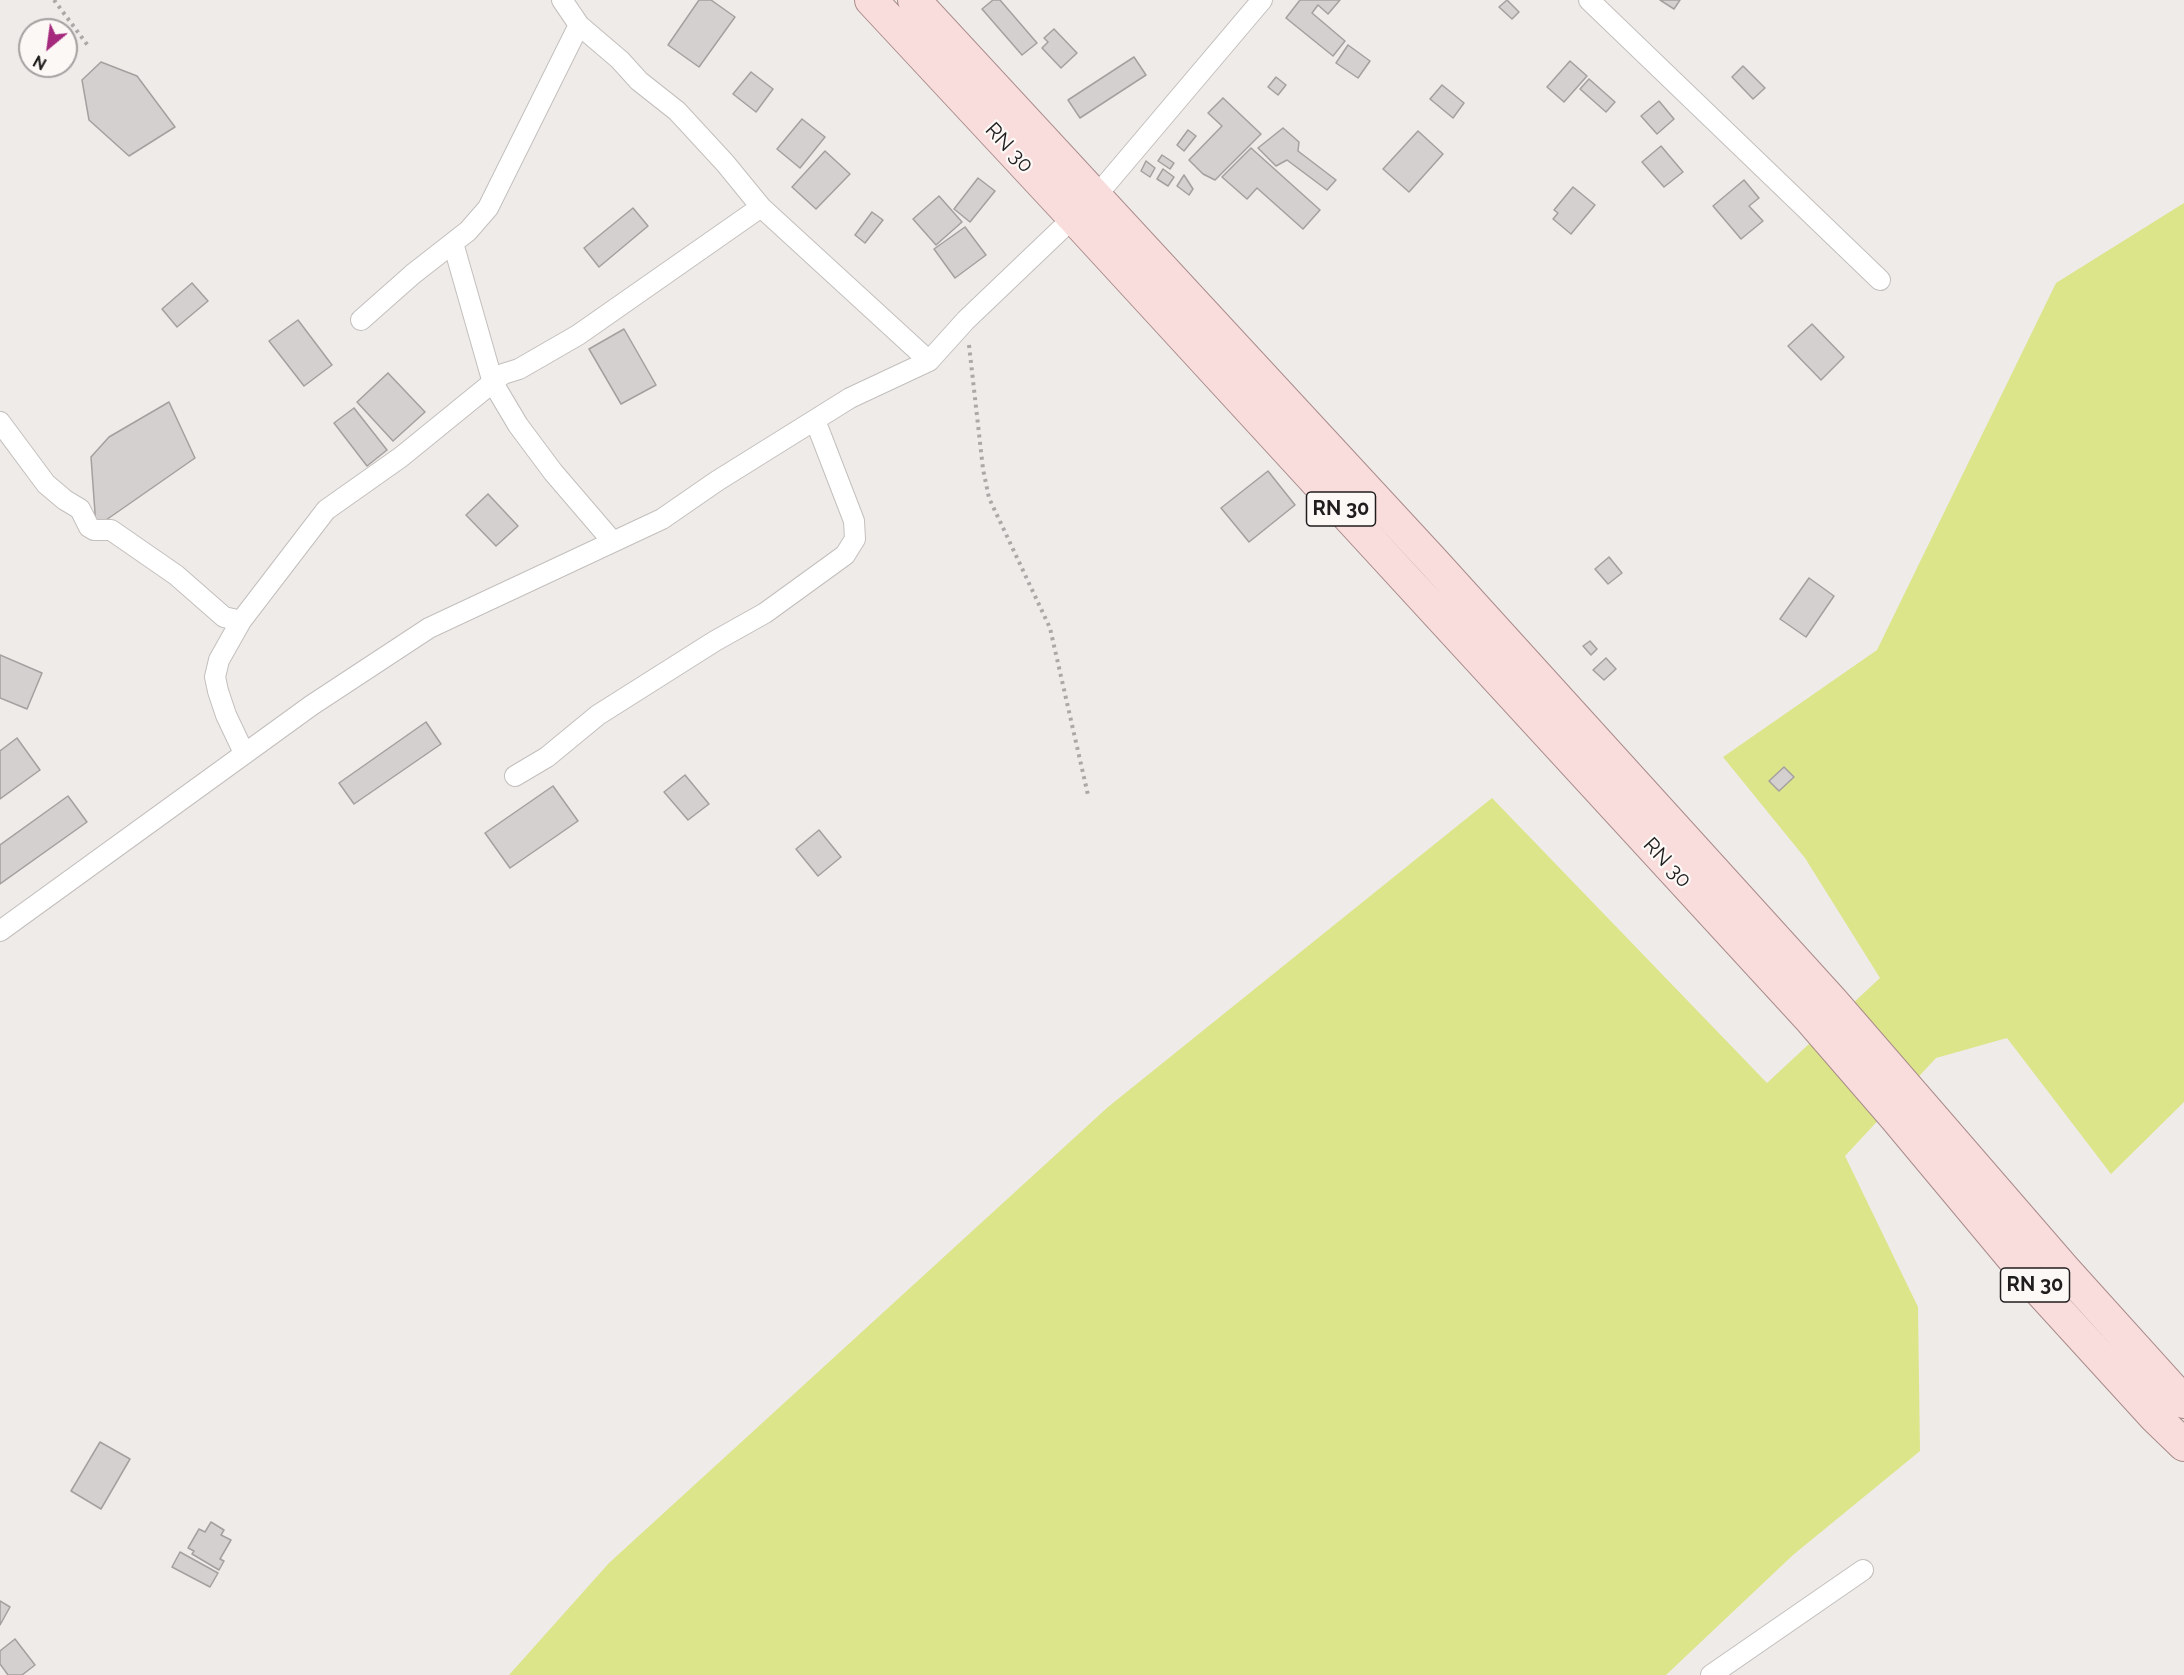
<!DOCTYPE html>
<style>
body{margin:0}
#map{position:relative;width:2184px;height:1675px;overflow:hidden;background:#efebe9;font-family:Raleway,sans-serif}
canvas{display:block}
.north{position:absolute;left:18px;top:18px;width:60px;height:60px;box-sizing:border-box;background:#fcf8f6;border:2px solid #a4a09f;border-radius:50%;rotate:209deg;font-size:16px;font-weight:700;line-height:24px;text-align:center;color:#1f1d1d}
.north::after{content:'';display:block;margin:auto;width:21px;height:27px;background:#a52a7d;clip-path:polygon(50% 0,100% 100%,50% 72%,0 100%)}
</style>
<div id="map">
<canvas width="2184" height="1675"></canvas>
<div class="north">N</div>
</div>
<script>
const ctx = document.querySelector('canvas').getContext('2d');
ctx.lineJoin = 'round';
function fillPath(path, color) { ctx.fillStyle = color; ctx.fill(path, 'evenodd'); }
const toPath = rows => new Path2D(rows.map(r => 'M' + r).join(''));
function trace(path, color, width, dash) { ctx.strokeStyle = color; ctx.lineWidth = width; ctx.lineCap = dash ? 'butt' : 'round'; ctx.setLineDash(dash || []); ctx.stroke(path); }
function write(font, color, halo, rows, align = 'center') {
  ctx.font = font + ' Raleway,sans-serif'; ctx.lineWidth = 4.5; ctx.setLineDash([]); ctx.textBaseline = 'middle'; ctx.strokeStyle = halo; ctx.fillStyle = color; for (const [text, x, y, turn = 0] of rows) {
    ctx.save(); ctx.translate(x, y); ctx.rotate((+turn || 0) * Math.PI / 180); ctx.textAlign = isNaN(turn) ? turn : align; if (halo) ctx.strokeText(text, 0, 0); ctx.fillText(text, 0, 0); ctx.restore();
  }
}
const green = toPath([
 [2184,203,2184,1102,2111,1174,2007,1038,1936,1058,1845,1156,1918,1307,1920,1451,1793,1555,1666,1675,509,1675,609,1563,1108,1107,1492,798,1767,1083,1880,978,1805,858,1723,757,1877,650,2056,283]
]);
const building = toPath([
 [699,0,711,0,735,17,699,67,668,45,699,0],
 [993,0,1000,0,1037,43,1022,55,982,9,993,0],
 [1300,0,1340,0,1328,14,1318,5,1312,13,1345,41,1333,56,1286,18,1300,0],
 [1507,0,1519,12,1512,19,1499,7,1507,0],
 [1660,0,1680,0,1674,9,1660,0],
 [1054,29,1077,53,1061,68,1042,48,1048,42,1044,38,1054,29],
 [1348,45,1370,61,1358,78,1336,63,1348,45],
 [1134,57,1146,75,1080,118,1068,100,1134,57],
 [1570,61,1587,76,1564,102,1547,87,1570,61],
 [101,62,137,76,175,127,129,156,89,120,82,80,101,62],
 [1743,66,1765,88,1753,99,1732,77,1743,66],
 [751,72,773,89,756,112,733,94,751,72],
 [1276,77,1286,85,1278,95,1268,87,1276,77],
 [1589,79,1615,102,1606,112,1580,89,1589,79],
 [1442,85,1464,103,1453,118,1430,99,1442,85],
 [1223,98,1261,134,1215,180,1203,174,1189,160,1222,126,1208,113,1223,98],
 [1659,101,1674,119,1657,134,1641,116,1659,101],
 [802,119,825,137,800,168,777,149,802,119],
 [1283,128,1299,142,1298,151,1336,180,1327,190,1287,160,1276,166,1258,148,1283,128],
 [1188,130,1196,136,1184,151,1177,145,1188,130],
 [1418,131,1443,154,1409,192,1383,169,1418,131],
 [1661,146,1683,172,1664,187,1642,162,1661,146],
 [1251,148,1320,210,1303,229,1257,188,1247,199,1222,177,1251,148],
 [825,151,850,174,816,209,792,187,825,151],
 [1162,155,1174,163,1170,169,1158,161,1162,155],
 [1146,161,1155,168,1150,177,1141,171,1146,161],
 [1163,169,1174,177,1168,186,1157,179,1163,169],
 [1184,175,1193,189,1189,195,1177,186,1184,175],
 [978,178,995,191,970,222,954,209,978,178],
 [1744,180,1759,198,1749,206,1763,221,1741,239,1713,206,1744,180],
 [1573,187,1595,205,1571,234,1553,219,1558,213,1554,210,1573,187],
 [939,196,962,222,936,245,913,219,939,196],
 [633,208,648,226,599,267,584,248,633,208],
 [872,212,883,220,865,243,855,235,872,212],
 [965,227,986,255,955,278,934,249,965,227],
 [192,283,208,301,177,327,162,309,192,283],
 [298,320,332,365,304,386,269,341,298,320],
 [1812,324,1844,357,1821,380,1788,346,1812,324],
 [624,329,656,385,621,404,589,349,624,329],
 [388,373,425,412,393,441,357,402,388,373],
 [169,402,195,458,96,527,91,457,109,437,169,402],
 [354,408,387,450,367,466,334,423,354,408],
 [1268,471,1295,505,1249,542,1221,508,1268,471],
 [488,494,518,526,496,546,466,515,488,494],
 [1609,557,1622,573,1608,584,1595,569,1609,557],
 [1809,578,1834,596,1806,637,1780,619,1809,578],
 [1590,641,1597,649,1591,655,1583,646,1590,641],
 [0,655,42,673,27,709,0,698,0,655],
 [1606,658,1616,669,1604,680,1593,670,1606,658],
 [426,722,441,744,354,804,339,783,426,722],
 [17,738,40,770,0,799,0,751,17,738],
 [1784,767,1794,777,1779,791,1769,781,1784,767],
 [685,775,709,804,688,820,664,792,685,775],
 [553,786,578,821,510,868,485,833,553,786],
 [68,796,87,822,0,884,0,845,68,796],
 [819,830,841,857,818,876,796,849,819,830],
 [100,1442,130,1459,101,1509,71,1491,100,1442],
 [211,1522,224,1530,221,1535,231,1540,220,1559,224,1561,219,1570,192,1554,194,1551,188,1548,199,1529,205,1532,211,1522],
 [180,1552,218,1573,210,1587,172,1567,180,1552],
 [0,1601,10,1607,0,1625,0,1601],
 [15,1639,35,1665,22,1675,8,1675,0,1664,0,1651,15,1639]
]);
const path = toPath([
 [54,0,89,47],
 [969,345,983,469,989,498,1050,628,1088,795]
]);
const street = toPath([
 [562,0,579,25,620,60,639,81,677,111,725,163,761,207,929,361],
 [1589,0,1880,280],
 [453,243,493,383,518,425,553,472,613,542],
 [361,320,413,274,468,231,488,208,579,25],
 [0,422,46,484,65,500,80,509,89,527,94,530,111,530,176,575,224,617,241,621],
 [244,753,226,715,218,691,215,677,219,660,241,621,326,510,401,457,503,374,519,369,578,335,761,207],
 [515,776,547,757,598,715,715,641,765,613,845,555,855,539,854,521,815,420],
 [0,931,312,705,429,628,662,519,717,481,850,398,929,361,966,320,1097,195,1262,0],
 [1711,1675,1863,1570]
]);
const primary = toPath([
 [871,0,1073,217,1811,1020,1895,1117,2041,1292,2155,1417,2184,1445],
 [914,0,1431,559,1832,1001,2064,1269,2184,1402]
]);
const shields = [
 [1341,509,69],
 [2035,1285,69]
];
const shieldNames = [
 ["RN 30",1341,509],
 ["RN 30",2035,1285]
];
const streetNames = [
 ["RN 30",1009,148,47],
 ["RN 30",1667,863,47]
];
fillPath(green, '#dce589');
fillPath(building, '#d4d0cf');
trace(building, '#a4a09f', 1.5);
trace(street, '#c3bfbd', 22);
trace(primary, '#a98b8a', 34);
trace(path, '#aca8a7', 4, [3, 4.5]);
trace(street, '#fff', 20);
trace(primary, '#f8dddc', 32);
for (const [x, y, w] of shields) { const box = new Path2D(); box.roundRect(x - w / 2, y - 17, w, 34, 4.5); ctx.fillStyle = '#fcf8f6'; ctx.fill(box); trace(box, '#1f1d1d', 1.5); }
write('bold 20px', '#1f1d1d', null, shieldNames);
write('21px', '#1f1d1d', '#fcf8f6', streetNames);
</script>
